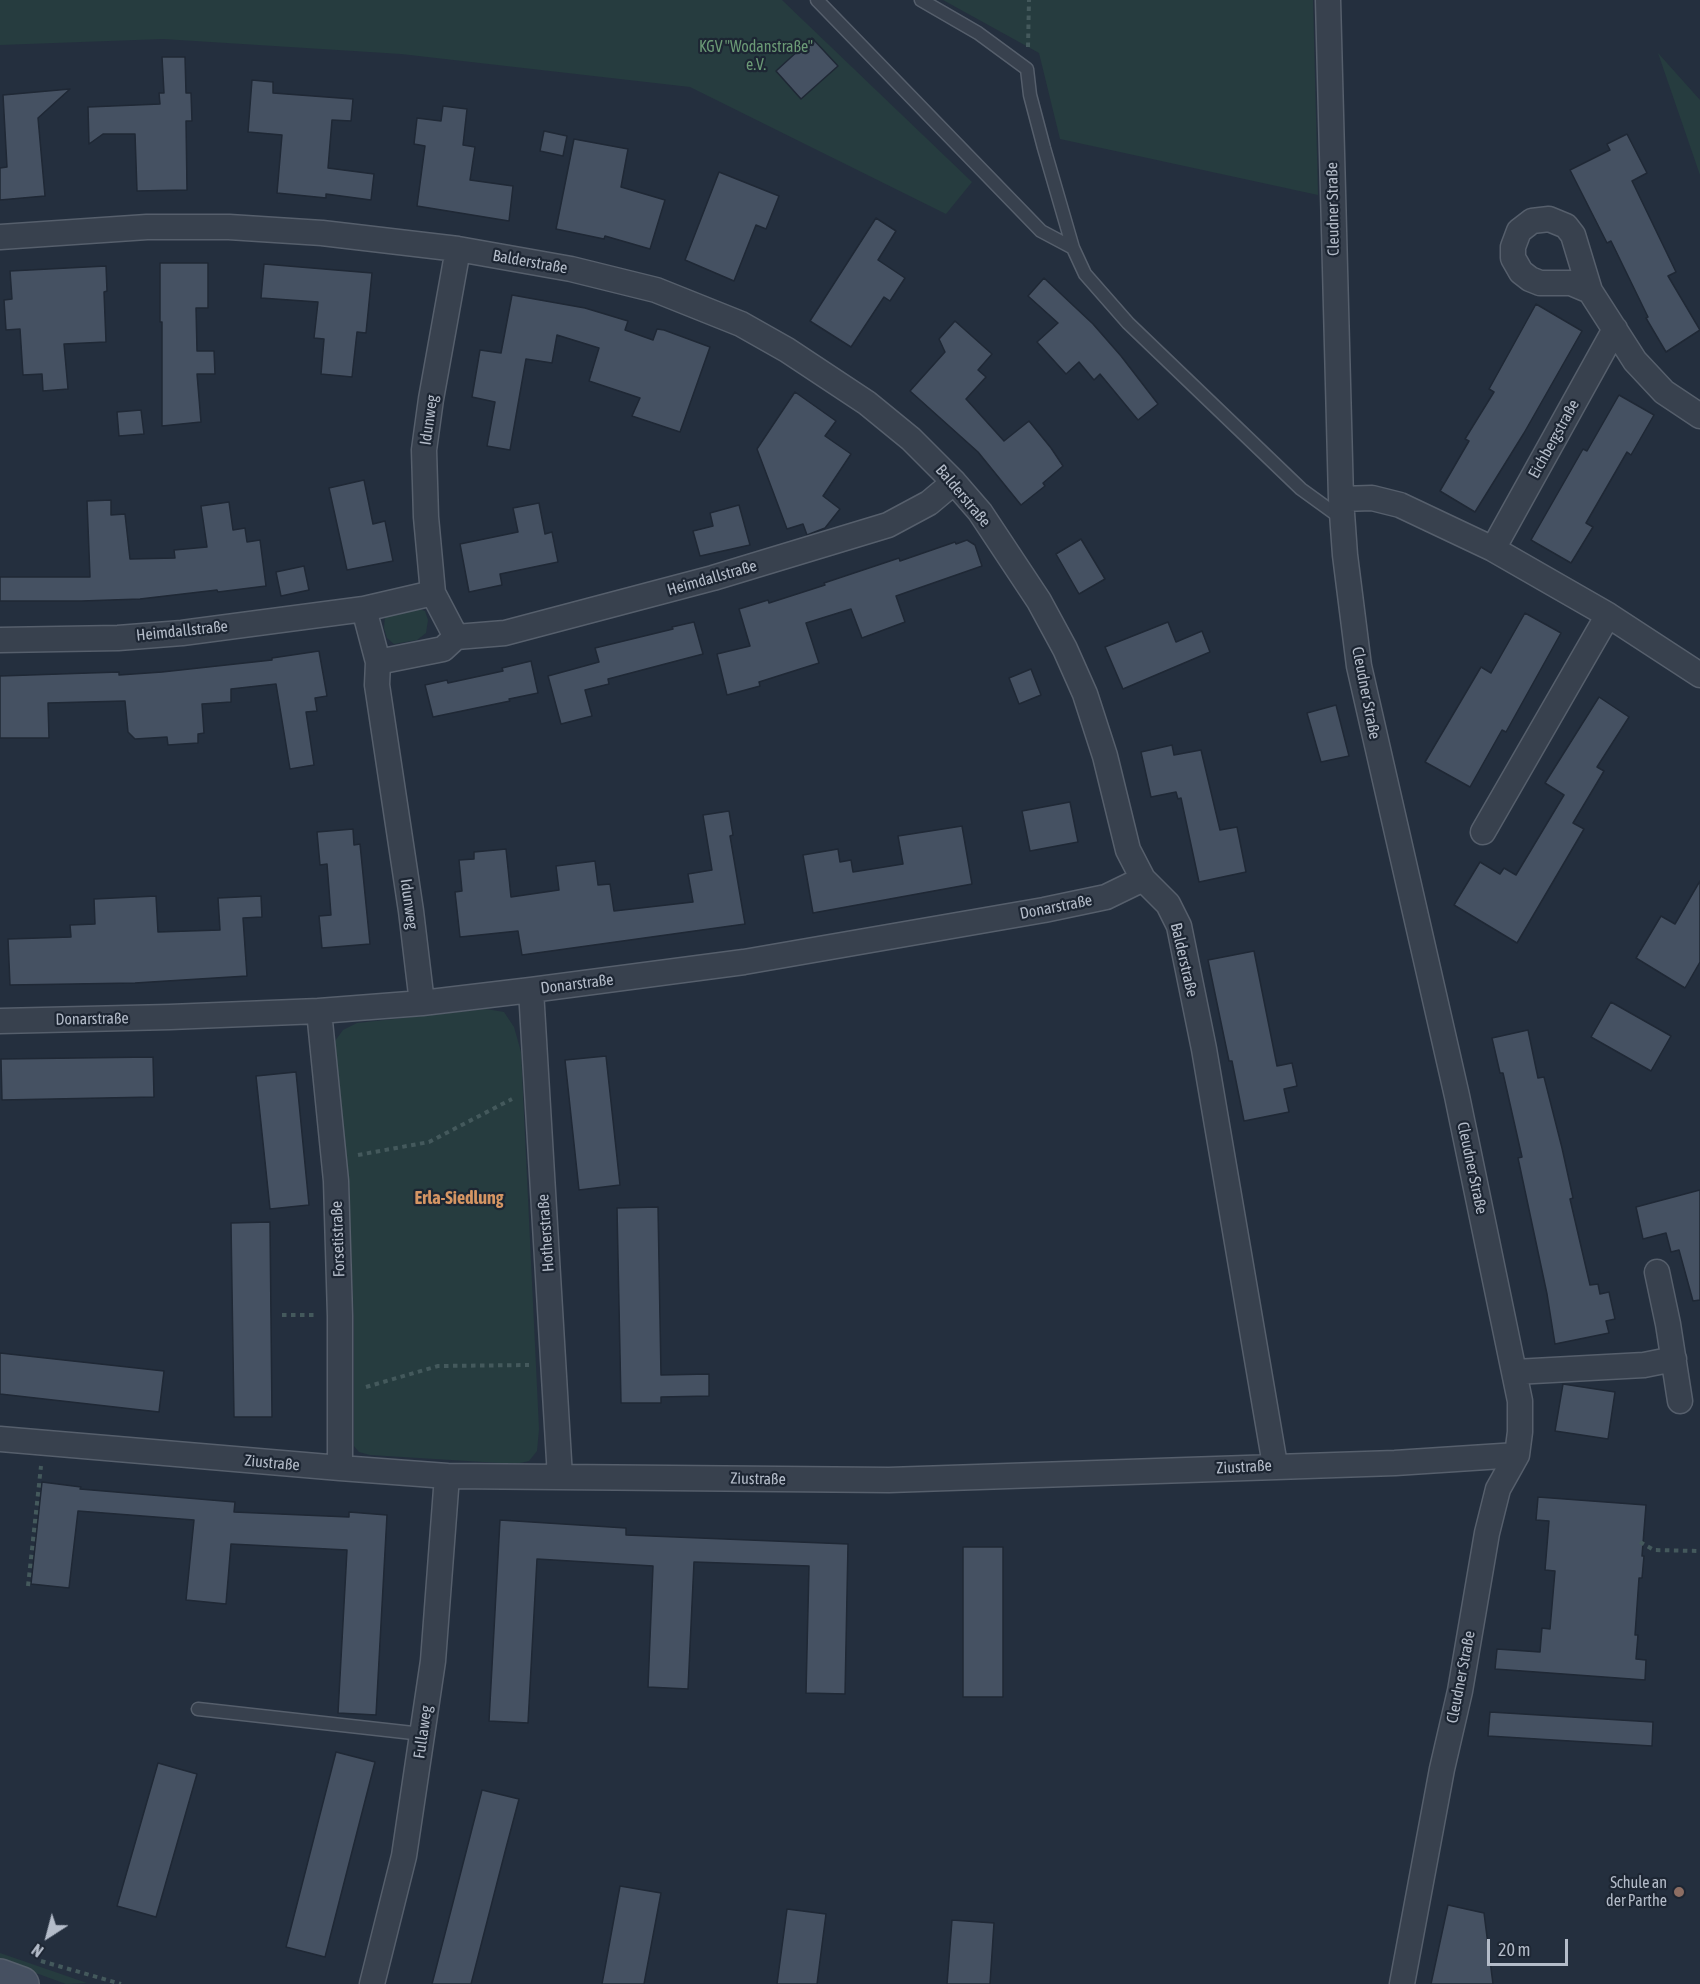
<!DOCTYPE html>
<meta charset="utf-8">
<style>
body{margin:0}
#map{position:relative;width:1700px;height:1984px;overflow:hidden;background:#242f3e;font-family:"Asap Condensed",sans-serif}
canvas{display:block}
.north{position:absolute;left:18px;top:1906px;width:60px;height:60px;-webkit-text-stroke:4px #1d2633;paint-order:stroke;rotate:216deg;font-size:16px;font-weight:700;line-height:24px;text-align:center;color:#b4bcc9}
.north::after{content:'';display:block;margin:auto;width:21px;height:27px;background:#b4bcc9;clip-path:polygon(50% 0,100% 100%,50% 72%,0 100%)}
.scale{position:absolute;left:1487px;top:1939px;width:81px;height:27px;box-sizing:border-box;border:3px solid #b4bcc9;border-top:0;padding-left:8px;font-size:18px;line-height:21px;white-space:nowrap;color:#b4bcc9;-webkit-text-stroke:4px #1d2633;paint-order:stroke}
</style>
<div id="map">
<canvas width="1700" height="1984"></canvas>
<div class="north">N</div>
<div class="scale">20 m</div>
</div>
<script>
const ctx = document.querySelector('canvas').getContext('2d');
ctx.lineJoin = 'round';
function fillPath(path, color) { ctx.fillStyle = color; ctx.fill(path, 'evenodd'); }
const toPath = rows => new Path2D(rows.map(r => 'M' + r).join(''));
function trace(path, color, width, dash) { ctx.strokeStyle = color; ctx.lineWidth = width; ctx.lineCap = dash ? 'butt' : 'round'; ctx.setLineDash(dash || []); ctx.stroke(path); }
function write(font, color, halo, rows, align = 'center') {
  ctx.font = font + ' "Asap Condensed",sans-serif'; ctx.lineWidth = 4.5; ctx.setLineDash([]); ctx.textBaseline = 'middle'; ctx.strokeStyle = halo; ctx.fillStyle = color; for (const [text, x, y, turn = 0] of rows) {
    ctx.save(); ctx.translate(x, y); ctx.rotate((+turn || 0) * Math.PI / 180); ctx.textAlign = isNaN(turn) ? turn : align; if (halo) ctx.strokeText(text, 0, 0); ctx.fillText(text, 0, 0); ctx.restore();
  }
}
const green = toPath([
 [0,0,782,0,972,182,946,214,690,87,401,54,163,39,0,45],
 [943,0,1313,0,1318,195,1060,139,1039,53],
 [1658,53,1700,100,1700,175],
 [412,607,425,611,428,620,426,633,417,640,394,644,387,638,384,628,385,617,394,611],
 [486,1009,504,1012,514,1027,521,1052,539,1429,537,1451,529,1461,516,1464,370,1455,359,1452,354,1446,354,1320,347,1168,335,1041,343,1030,357,1023],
 [0,1953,87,1983,66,1984,0,1960]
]);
const building = toPath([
 [812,38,838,66,801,99,776,71,812,38],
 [162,57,185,57,186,93,191,93,192,121,186,121,187,190,137,191,135,134,103,134,89,144,88,107,160,104,159,93,164,93,162,57],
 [252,80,273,82,273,93,353,99,351,121,332,120,328,168,374,174,371,200,326,194,326,198,277,193,282,135,248,132,252,80],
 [70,89,38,118,45,196,0,200,0,168,7,167,3,95,70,89],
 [443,106,467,109,463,145,475,147,470,180,513,186,509,221,417,206,425,146,414,144,417,118,441,121,443,106],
 [544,131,567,136,563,156,540,151,544,131],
 [1627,134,1647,173,1632,181,1676,272,1668,276,1700,330,1666,352,1646,318,1648,317,1611,241,1607,243,1570,170,1610,150,1607,144,1627,134],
 [574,139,628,149,621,187,665,200,650,249,605,236,604,239,556,229,574,139],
 [719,172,779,196,766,229,756,225,734,281,685,260,719,172],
 [876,218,896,231,878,260,905,278,890,301,884,297,851,347,810,321,876,218],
 [160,263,208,263,208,308,196,308,197,351,214,351,215,374,197,374,201,422,162,426,162,322,160,322,160,263],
 [264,264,372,273,366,333,357,332,352,377,321,374,324,339,314,338,318,302,261,298,264,264],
 [106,266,107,291,104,292,106,342,64,344,68,389,43,391,42,374,23,375,20,329,6,330,4,300,12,299,10,271,106,266],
 [1044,278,1093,324,1121,356,1158,404,1138,420,1100,374,1094,380,1079,362,1066,374,1037,342,1058,323,1028,296,1044,278],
 [512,295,585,308,628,321,625,330,653,340,657,329,664,330,710,347,680,432,632,416,640,398,589,381,599,348,557,335,552,363,526,359,510,450,487,446,495,402,472,397,480,350,501,353,512,295],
 [1536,304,1582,331,1524,433,1475,512,1440,491,1469,441,1465,439,1494,392,1489,389,1536,304],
 [955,321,992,354,978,370,986,377,966,399,1004,441,1029,421,1051,448,1063,466,1043,483,1045,486,1021,505,978,452,910,391,945,352,939,339,955,321],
 [795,392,836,421,825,436,851,454,823,496,840,509,825,528,807,535,803,524,787,529,757,449,795,392],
 [1619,395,1654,415,1631,455,1627,452,1586,523,1593,527,1571,563,1531,540,1583,449,1587,451,1619,395],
 [141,410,144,434,119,436,117,412,141,410],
 [364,480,373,524,385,521,393,561,347,570,329,488,364,480],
 [111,500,111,515,125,514,130,559,175,558,174,550,207,547,201,506,229,502,233,530,245,528,247,542,260,540,266,586,218,592,217,590,140,599,82,601,0,601,0,577,90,577,87,501,111,500],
 [539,503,545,534,552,532,558,562,500,574,502,585,469,592,460,544,518,532,513,508,539,503],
 [739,505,750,545,700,556,693,531,713,526,710,513,739,505],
 [1081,539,1105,579,1079,594,1056,554,1081,539],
 [967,540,975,545,982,566,896,596,905,622,862,638,851,609,806,623,819,663,759,682,760,686,727,695,717,654,750,646,739,609,768,600,769,603,825,585,824,583,899,558,900,561,955,542,956,544,967,540],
 [304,566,309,590,281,596,276,572,304,566],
 [1525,613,1561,633,1506,732,1502,730,1470,787,1425,762,1481,667,1491,673,1525,613],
 [694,622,703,654,608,679,609,684,585,690,592,716,561,724,548,676,599,662,595,648,673,629,672,627,694,622],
 [1168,622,1176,642,1202,631,1210,652,1123,689,1105,647,1168,622],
 [319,651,327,696,315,698,317,711,306,712,314,765,290,769,276,684,231,689,231,702,202,704,204,733,198,734,198,743,168,745,167,737,135,739,128,732,125,701,48,703,49,738,0,738,0,676,119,672,119,675,162,672,272,660,272,658,319,651],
 [531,661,538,693,509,699,510,701,433,717,425,685,447,680,448,683,503,671,502,668,531,661],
 [1031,669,1041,695,1019,704,1009,678,1031,669],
 [1599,697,1629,717,1597,767,1604,771,1573,823,1584,829,1517,943,1454,905,1480,862,1500,874,1504,868,1516,875,1564,795,1545,783,1599,697],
 [1336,705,1349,756,1321,762,1307,713,1336,705],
 [1172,745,1174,755,1201,750,1220,830,1237,827,1246,872,1199,882,1181,798,1178,799,1176,792,1151,797,1141,752,1172,745],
 [1070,802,1078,842,1030,851,1022,811,1070,802],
 [729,811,733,835,730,836,745,924,522,955,518,931,460,937,455,892,462,891,459,860,474,859,474,852,506,849,511,897,559,890,556,866,595,861,598,885,610,884,614,911,693,902,688,874,712,870,703,815,729,811],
 [962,826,972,884,813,913,803,855,838,849,840,862,851,860,853,872,903,864,898,836,962,826],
 [353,829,354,845,360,844,370,944,322,948,319,916,331,915,327,864,320,865,317,832,353,829],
 [1700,881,1700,962,1685,988,1636,958,1661,916,1675,924,1700,881],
 [156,896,158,932,220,930,218,898,261,896,262,917,243,918,247,976,135,983,10,985,8,939,71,937,70,925,95,924,94,899,156,896],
 [1254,951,1277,1066,1292,1063,1297,1086,1284,1089,1289,1112,1244,1121,1232,1061,1229,1061,1208,960,1254,951],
 [1611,1002,1671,1036,1651,1071,1591,1037,1611,1002],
 [1528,1030,1538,1078,1544,1077,1562,1148,1573,1198,1570,1199,1590,1285,1598,1284,1600,1294,1609,1292,1615,1319,1606,1321,1609,1333,1555,1344,1547,1294,1518,1158,1522,1157,1503,1073,1500,1073,1492,1038,1528,1030],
 [606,1056,620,1185,579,1190,565,1060,606,1056],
 [153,1057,154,1097,2,1100,1,1059,153,1057],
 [296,1072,309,1205,270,1209,256,1076,296,1072],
 [1700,1190,1700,1300,1693,1301,1679,1250,1671,1252,1666,1233,1643,1239,1636,1207,1700,1190],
 [658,1207,661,1375,709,1374,709,1396,661,1397,661,1403,621,1403,617,1208,658,1207],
 [270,1222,272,1417,234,1417,231,1223,270,1222],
 [0,1353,164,1371,159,1412,0,1394,0,1353],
 [1563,1384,1615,1392,1608,1439,1555,1431,1563,1384],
 [42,1482,81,1487,80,1489,235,1502,234,1512,349,1517,349,1512,387,1515,376,1715,338,1713,347,1550,231,1544,226,1604,186,1600,194,1520,78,1511,69,1588,31,1584,42,1482],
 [1538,1497,1646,1505,1642,1556,1644,1556,1642,1578,1639,1578,1635,1635,1638,1635,1636,1659,1646,1660,1645,1680,1495,1669,1497,1649,1540,1652,1542,1628,1550,1629,1555,1571,1545,1570,1549,1521,1536,1520,1538,1497],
 [500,1520,626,1528,626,1535,848,1544,845,1694,806,1693,809,1566,694,1562,688,1689,648,1687,653,1566,537,1559,528,1723,489,1721,500,1520],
 [963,1547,1003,1547,1003,1697,963,1697,963,1547],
 [1490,1712,1653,1722,1652,1746,1488,1736,1490,1712],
 [336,1752,375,1762,325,1957,286,1947,336,1752],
 [158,1763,197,1774,156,1917,117,1906,158,1763],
 [482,1790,519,1799,506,1848,471,1984,432,1984,482,1790],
 [620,1886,661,1893,644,1984,602,1984,620,1886],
 [1448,1905,1484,1913,1493,1984,1431,1984,1448,1905],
 [787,1909,826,1914,817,1984,777,1984,787,1909],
 [952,1920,994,1923,990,1984,947,1984,952,1920]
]);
const path = toPath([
 [1028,47,1029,0],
 [358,1155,429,1142,512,1099],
 [282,1315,316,1315],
 [366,1387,438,1366,529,1365],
 [1640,1542,1654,1550,1700,1551],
 [28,1586,41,1466],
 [41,1961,121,1984]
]);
const service = toPath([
 [817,0,1041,231,1073,248],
 [921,0,978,33,1027,69,1030,95,1044,148,1073,248,1085,274,1128,323,1301,489,1341,518],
 [198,1709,422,1734]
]);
const minor = toPath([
 [1328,0,1341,499,1345,555,1359,666,1457,1096,1520,1401,1520,1432,1517,1455,1498,1489,1487,1533,1460,1691,1442,1769,1402,1984],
 [0,237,147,227,229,227,322,233,458,249,571,269,656,290,741,324,787,350,867,403,911,439,954,482,980,512,1039,601,1065,649,1085,694,1105,756,1128,850,1143,879,1168,904,1179,926,1204,1049,1275,1465],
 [1590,291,1571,283,1540,283,1530,279,1521,272,1513,258,1513,247,1519,231,1532,221,1549,219,1566,226,1573,235,1590,291,1635,361,1664,392,1700,416],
 [1341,499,1372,498,1400,505,1493,549,1608,615,1700,675],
 [1493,549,1615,329],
 [433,593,426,517,424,450,431,399,458,249],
 [364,609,433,593,456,637],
 [0,640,118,638,182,633,364,609,378,662,443,649,456,637,505,633,713,578,888,525,929,503,954,482],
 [378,662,377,685,411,911,422,1003],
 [1483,832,1608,615],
 [531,990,560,1477],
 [319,1011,336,1181,340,1316,340,1468],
 [0,1021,170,1017,319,1011,422,1003,531,990,744,962,1044,910,1106,897,1143,879],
 [1657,1272,1668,1324,1680,1401],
 [1515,1372,1644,1365,1674,1359],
 [0,1439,340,1468,447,1476,560,1477,889,1480,1395,1463,1517,1455],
 [372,1984,404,1856,433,1661,447,1476]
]);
const secondary = toPath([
 [0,1976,22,1984]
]);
const markers = [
 [1679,1892,6,"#8d6e63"]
];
const parkNames = [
 ["KGV \"Wodanstraße\"",756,47],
 ["e.V.",756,65]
];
const streetNames = [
 ["Cleudner Straße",1333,209,-91],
 ["Balderstraße",530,262,10],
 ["Idunweg",429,420,-82],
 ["Eichbergstraße",1554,439,-61],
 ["Balderstraße",963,496,50],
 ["Heimdallstraße",712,578,-16],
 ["Heimdallstraße",182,631,-6],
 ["Cleudner Straße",1366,693,79],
 ["Idunweg",409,904,82],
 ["Donarstraße",1056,907,-11],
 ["Balderstraße",1184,960,77],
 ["Donarstraße",577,984,-7],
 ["Donarstraße",92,1019,-1],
 ["Cleudner Straße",1472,1168,78],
 ["Hotherstraße",546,1233,-94],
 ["Forsetistraße",338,1239,-92],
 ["Ziustraße",272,1463,5],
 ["Ziustraße",1244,1467,-3],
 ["Ziustraße",758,1479,1],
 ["Cleudner Straße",1461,1677,-79],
 ["Fullaweg",423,1732,-82]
];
const poiNames = [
 ["Schule an",1667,1883],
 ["der Parthe",1667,1901]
];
const neighbourhoodNames = [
 ["Erla-Siedlung",459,1198]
];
fillPath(green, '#263c3f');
fillPath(building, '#455162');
trace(building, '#1f2835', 1.5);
trace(service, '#565f6c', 15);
trace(minor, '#565f6c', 27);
trace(secondary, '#565f6c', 36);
trace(path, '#44595c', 4, [4.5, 4.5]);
trace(service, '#38414e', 12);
trace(minor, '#38414e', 24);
trace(secondary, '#465061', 33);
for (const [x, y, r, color] of markers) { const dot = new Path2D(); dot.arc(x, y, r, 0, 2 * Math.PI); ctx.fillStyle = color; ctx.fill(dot); trace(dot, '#1d2633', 2); }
write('16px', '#6b9a76', '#1d2633', parkNames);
write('16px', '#b4bcc9', '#1d2633', streetNames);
write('16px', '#b4bcc9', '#1d2633', poiNames, 'right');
write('bold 18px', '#d59563', '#1d2633', neighbourhoodNames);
</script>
